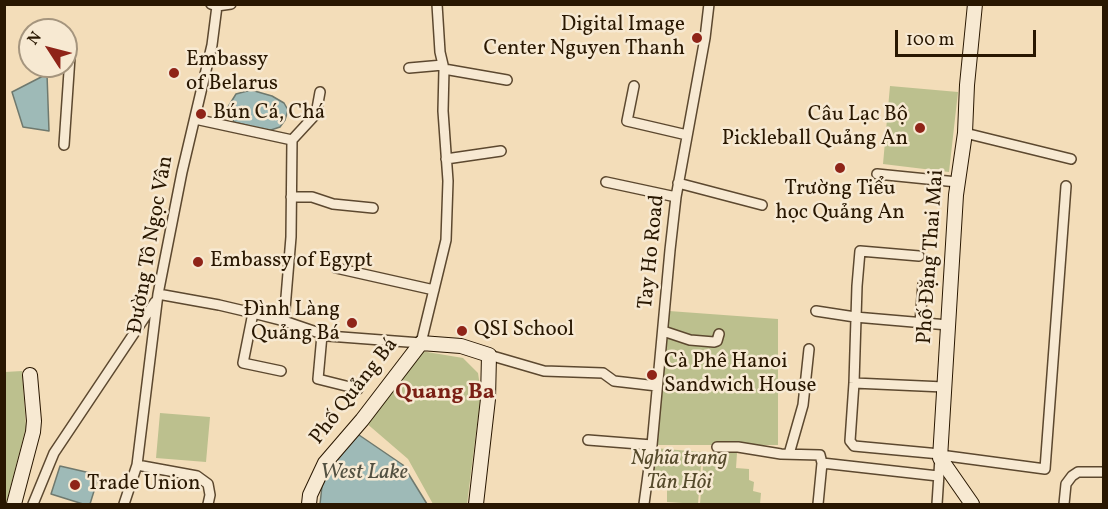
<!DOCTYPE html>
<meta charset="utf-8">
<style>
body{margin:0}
#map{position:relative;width:1108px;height:509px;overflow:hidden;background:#f3ddb9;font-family:Vollkorn,serif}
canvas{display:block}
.frame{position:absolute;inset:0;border:6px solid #291701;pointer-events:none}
.north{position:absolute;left:18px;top:18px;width:60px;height:60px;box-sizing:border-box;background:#f7e9d2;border:2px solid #a5957e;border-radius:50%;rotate:306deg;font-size:16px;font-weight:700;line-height:24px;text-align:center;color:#291701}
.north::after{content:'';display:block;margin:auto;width:21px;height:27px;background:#8f2418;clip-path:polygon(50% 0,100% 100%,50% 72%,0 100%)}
.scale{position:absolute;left:895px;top:30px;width:141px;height:27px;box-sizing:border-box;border:3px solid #291701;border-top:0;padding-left:8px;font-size:18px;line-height:21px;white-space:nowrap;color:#291701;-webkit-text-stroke:4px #f7e9d2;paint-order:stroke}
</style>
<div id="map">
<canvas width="1108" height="509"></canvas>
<div class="frame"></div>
<div class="north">N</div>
<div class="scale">100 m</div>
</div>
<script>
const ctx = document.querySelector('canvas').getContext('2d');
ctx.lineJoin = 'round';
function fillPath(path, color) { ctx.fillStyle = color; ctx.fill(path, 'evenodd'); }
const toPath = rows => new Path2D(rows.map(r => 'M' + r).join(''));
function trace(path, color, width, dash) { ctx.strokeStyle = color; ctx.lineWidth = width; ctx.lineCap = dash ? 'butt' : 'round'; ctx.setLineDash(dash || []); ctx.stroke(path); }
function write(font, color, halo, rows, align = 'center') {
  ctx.font = font + ' Vollkorn,serif'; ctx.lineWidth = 5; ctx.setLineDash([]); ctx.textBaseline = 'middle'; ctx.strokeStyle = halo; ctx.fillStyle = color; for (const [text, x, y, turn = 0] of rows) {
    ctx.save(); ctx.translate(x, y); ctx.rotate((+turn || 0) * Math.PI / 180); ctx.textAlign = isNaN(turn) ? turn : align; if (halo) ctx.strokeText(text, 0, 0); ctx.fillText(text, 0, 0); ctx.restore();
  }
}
const green = toPath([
 [890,86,958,92,949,172,883,164],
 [669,311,778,319,778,445,656,445],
 [421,351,463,358,478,373,481,393,467,504,433,504,408,459,365,422],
 [22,371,26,427,6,504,5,504,5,372],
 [160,413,210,417,206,462,156,458],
 [654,448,702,452,698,504,667,502,667,489,649,487],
 [704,453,737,453,736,468,749,469,749,480,754,482,753,491,761,493,760,504,700,504]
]);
const water = toPath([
 [47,74,49,131,23,127,12,92,47,74],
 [251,90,272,96,284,103,288,110,285,120,280,127,268,131,234,122,228,107,236,94,251,90],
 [359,435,403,465,427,504,320,504,322,486,332,467,352,440,359,435],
 [60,466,99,475,90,504,83,504,51,494,60,466]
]);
const street = toPath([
 [211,4,217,6,231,4],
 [409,68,443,65],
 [444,69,507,80],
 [634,86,627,121,687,135],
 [195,119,292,140,316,114,320,92],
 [965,133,1071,159],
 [64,145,70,57],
 [446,159,501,151],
 [877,174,957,182],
 [606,182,676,197],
 [678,183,762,205],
 [291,197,312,197,333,204,373,208],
 [919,256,860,251,857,286,854,383,850,441,854,446,940,454],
 [336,268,434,290],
 [158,294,219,305,253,313,284,321,328,336,421,343,446,240,448,181,443,111,444,69,440,52,437,4],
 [816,311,855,317,948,325],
 [253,313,243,363,281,371],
 [284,321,291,237,292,140],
 [920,323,923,284],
 [663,331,690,340,714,342,717,341,719,334],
 [322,335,318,379,358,389],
 [489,355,544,371,603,373,614,381,657,386],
 [854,383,944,387],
 [588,440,652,445],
 [717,447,738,447,781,454,820,455,822,463,938,476],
 [789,454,803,405,809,349],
 [940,455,1045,469,1066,186],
 [137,465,197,476,208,484,210,495,208,504],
 [33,504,54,453,155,302],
 [124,504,137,465,158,294,182,172,212,45,217,6],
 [644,504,652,445,670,250,676,197,705,38,709,4],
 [818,504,822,463],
 [937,504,940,458],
 [1064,504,1066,484,1072,476,1078,472,1104,472]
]);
const secondary = toPath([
 [14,504,33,432,34,421,30,375],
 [309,504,310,495,325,463,362,420,421,343,461,346,489,355,488,399,476,504],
 [972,504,940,458,956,195,965,133,967,85,975,4]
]);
const markers = [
 [697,38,6,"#8f2418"],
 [174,73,6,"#8f2418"],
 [201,114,6,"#8f2418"],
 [920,128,6,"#8f2418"],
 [840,168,6,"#8f2418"],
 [198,262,6,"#8f2418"],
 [352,323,6,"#8f2418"],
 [462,331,6,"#8f2418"],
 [652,375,6,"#8f2418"],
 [75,485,6,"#8f2418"]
];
const poiNames = [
 ["Digital Image",685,26,"right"],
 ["Center Nguyen Thanh",685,50,"right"],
 ["Embassy",186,61],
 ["of Belarus",186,85],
 ["Bún Cá, Chá",213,114],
 ["Câu Lạc Bộ",908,116,"right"],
 ["Pickleball Quảng An",908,140,"right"],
 ["Trường Tiểu",840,190,"center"],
 ["học Quảng An",840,214,"center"],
 ["Embassy of Egypt",210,262],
 ["Đình Làng",340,311,"right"],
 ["Quảng Bá",340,335,"right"],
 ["QSI School",474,331],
 ["Cà Phê Hanoi",664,363],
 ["Sandwich House",664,387],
 ["Trade Union",87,485]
];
const streetNames = [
 ["Đường Tô Ngọc Vân",152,245,-80],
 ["Tay Ho Road",653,252,-84],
 ["Phố Đặng Thai Mai",932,257,-86],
 ["Phố Quảng Bá",355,392,-52]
];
const parkNames = [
 ["Nghĩa trang",679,460],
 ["Tân Hội",679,484]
];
const neighbourhoodNames = [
 ["Quang Ba",445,394]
];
const waterNames = [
 ["West Lake",364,474]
];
fillPath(green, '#bcc08e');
fillPath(water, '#9ebab7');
trace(water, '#6f796e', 1.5);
trace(street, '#5c482f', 12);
trace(secondary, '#291701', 16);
trace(street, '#f7e9d2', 9);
trace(secondary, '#f7e9d2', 14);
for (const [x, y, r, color] of markers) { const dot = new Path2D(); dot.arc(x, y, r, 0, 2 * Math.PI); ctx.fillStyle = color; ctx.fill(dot); trace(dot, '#f7e9d2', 2); }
write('21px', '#291701', '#f7e9d2', poiNames, 'left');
write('21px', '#291701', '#f7e9d2', streetNames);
write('italic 21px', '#554a2b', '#f7e9d2', parkNames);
write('bold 22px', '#7a1f14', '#f7e9d2', neighbourhoodNames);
write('italic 22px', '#525041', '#f7e9d2', waterNames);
</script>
